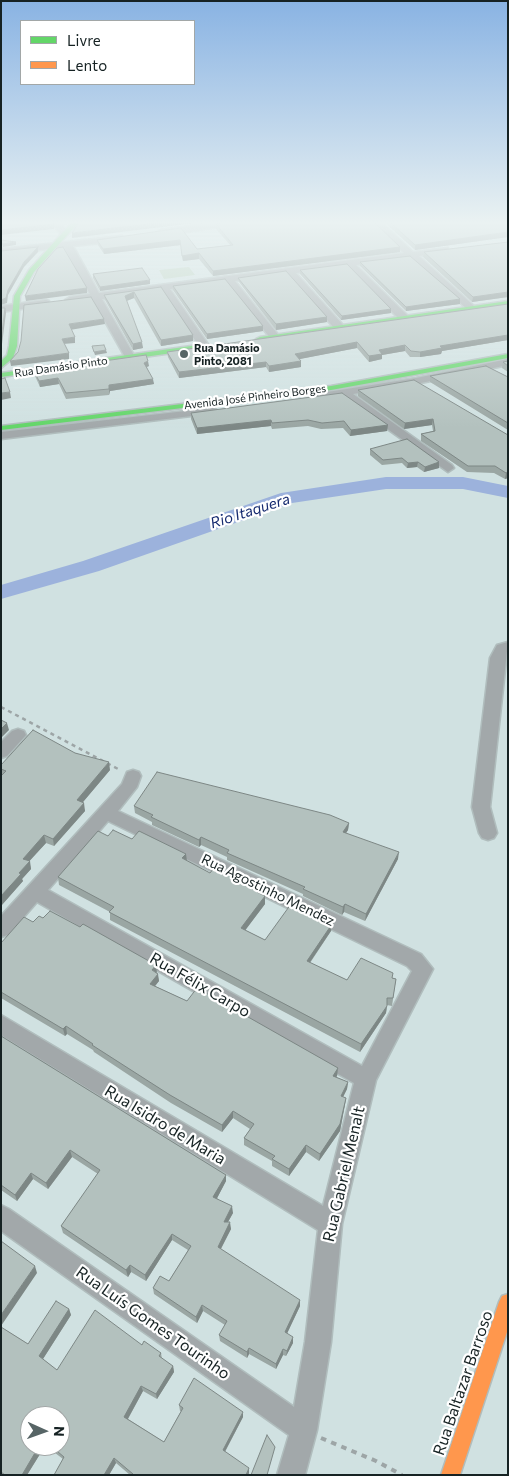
<!DOCTYPE html>
<meta charset="utf-8">
<style>
body{margin:0}
#map{position:relative;width:509px;height:1476px;overflow:hidden;background:#d0e1e1;font-family:Commissioner,sans-serif}
canvas{display:block}
.frame{position:absolute;inset:0;border:2px solid #162223;pointer-events:none}
.legend{position:absolute;left:20px;top:20px;width:175px;height:65px;box-sizing:border-box;background:#fff;border:1px solid #a2a7a7;margin:0;padding:6px 9px;list-style:none;font-size:15px;color:#162223}
.legend li{display:flex;align-items:center;gap:10px;height:25px}
.legend b{width:25px;border:1px solid #a2a7a7}
.north{position:absolute;left:20px;top:1406px;width:50px;height:50px;box-sizing:border-box;background:#fff;border:1px solid #a2a7a7;border-radius:50%;rotate:92deg;font-size:14px;font-weight:700;line-height:20px;text-align:center;color:#162223}
.north::after{content:'';display:block;margin:auto;width:18px;height:22px;background:#576566;clip-path:polygon(50% 0,100% 100%,50% 72%,0 100%)}
</style>
<div id="map">
<canvas width="509" height="1476"></canvas>
<div class="frame"></div>
<ul class="legend">
<li><b style="height:6px;background:#63d668"></b>Livre</li>
<li><b style="height:6px;background:#ff974d"></b>Lento</li>
</ul>
<div class="north">N</div>
</div>
<script>
const ctx = document.querySelector('canvas').getContext('2d');
ctx.lineJoin = 'round';
function fillPath(path, color) { ctx.fillStyle = color; ctx.fill(path, 'evenodd'); }
const toPath = rows => new Path2D(rows.map(r => 'M' + r).join(''));
function trace(path, color, width, dash) { ctx.strokeStyle = color; ctx.lineWidth = width; ctx.lineCap = dash ? 'butt' : 'round'; ctx.setLineDash(dash || []); ctx.stroke(path); }
function write(font, color, halo, rows, align = 'center') {
  ctx.font = font + ' Commissioner,sans-serif'; ctx.lineWidth = 4.5; ctx.setLineDash([]); ctx.textBaseline = 'middle'; ctx.strokeStyle = halo; ctx.fillStyle = color; for (const [text, x, y, turn = 0] of rows) {
    ctx.save(); ctx.translate(x, y); ctx.rotate((+turn || 0) * Math.PI / 180); ctx.textAlign = isNaN(turn) ? turn : align; if (halo) ctx.strokeText(text, 0, 0); ctx.fillText(text, 0, 0); ctx.restore();
  }
}
const green = toPath([
 [189,267,195,275,164,279,159,270]
]);
const river = toPath([
 [386,477,463,477,508,486,508,498,463,489,386,489,292,503,99,571,1,599,1,585,83,561,281,493,386,477]
]);
const pathFar1 = toPath([
 [1,707,120,770]
]);
const path = toPath([
 [321,1438,376,1461,402,1475]
]);
const street = toPath([
 [50,221,59,221,69,233,62,235,50,221],
 [231,221,259,221,160,236,156,233,160,230,231,221],
 [370,221,380,221,413,252,448,248,448,252,419,256,474,306,474,310,468,310,409,257,356,265,408,316,408,320,404,321,400,320,347,266,296,273,343,325,344,327,339,330,335,329,287,274,235,281,280,337,275,340,271,339,226,282,170,289,210,347,205,350,201,349,162,291,102,299,135,357,130,360,125,357,93,300,70,303,65,300,70,297,90,294,64,247,1,255,1,249,122,236,122,240,119,241,73,246,99,293,404,253,370,221],
 [46,300,49,301,49,305,1,312,1,306,46,300],
 [508,359,508,365,416,384,353,394,452,465,454,468,448,472,341,396,321,399,315,396,321,393,416,378,508,359],
 [212,408,216,409,216,413,1,439,1,432,212,408],
 [508,642,490,807,497,833,494,838,488,840,482,838,479,833,472,807,490,658,497,645,508,642],
 [18,729,24,731,26,735,7,756,1,758,1,742,12,731,18,729],
 [133,770,139,772,141,776,137,787,118,811,421,954,433,969,376,1080,342,1224,331,1342,317,1430,305,1475,277,1475,289,1435,1,1231,1,1205,9,1209,294,1407,305,1342,318,1230,1,1035,1,1015,323,1206,354,1083,37,902,8,935,1,937,1,916,122,784,127,772,133,770],
 [108,821,407,966,412,971,362,1066,48,890,108,821]
]);
const fast = toPath([
 [73,221,80,221,34,272,20,296,17,346,13,358,1,368,1,361,7,355,9,346,14,296,29,270,73,221],
 [508,301,508,305,260,341,256,339,260,337,508,301],
 [198,345,202,347,201,349,1,377,1,373,198,345],
 [508,354,508,358,331,390,1,430,1,426,331,386,508,354]
]);
const slow = toPath([
 [508,1294,508,1329,460,1475,441,1475,499,1302,502,1296,508,1294]
]);
const wall = toPath([
 [383,221,508,221,508,237,415,250],
 [216,224,400,247,400,252,213,276,199,259,183,261,181,245,104,254,98,245,97,240,181,228,197,249,230,245,216,229],
 [508,242,508,297,472,302,423,257,424,252],
 [360,262,460,304,406,311,360,266],
 [300,270,391,313,341,320,300,274],
 [93,274,150,284,100,291,93,278],
 [238,278,327,317,327,322,276,330,239,282],
 [173,286,263,331,207,339,173,290],
 [161,287,193,341,161,346,134,298,127,301,143,348,133,350,105,300,104,295],
 [508,304,508,340,442,351,441,354,420,357,410,357,405,351,382,355,382,359,369,362,357,348,299,359,301,361,301,367,269,372,266,367,179,378,168,357,167,352],
 [508,361,508,372,502,368,503,362],
 [149,366,147,367,154,384,110,391,109,395,66,399,59,384,40,387,35,376,34,371],
 [430,376,508,377,508,430,430,382],
 [358,390,508,435,508,478,505,479,494,473,467,472,421,441,421,434,433,431,432,425,404,429,358,396],
 [342,393,388,425,387,431,350,436,343,428,321,429,308,426,272,429,271,426,197,434,191,419,191,413],
 [370,449,439,462,439,468,424,472,417,467,407,468,402,463,382,465,370,455],
 [75,753,110,770,82,803,85,811,54,846,46,843,29,861,31,869,22,879,23,881,1,906,1,765],
 [134,806,349,823,348,830,346,833,398,859,365,921,344,912,342,915,303,896,303,894,227,860,227,857,201,845,199,847,152,825,152,822,135,813],
 [108,836,132,839,187,861,210,873,259,893,265,904,245,930,265,940,332,924,331,931,310,963,347,980,392,978,396,979,392,1006,387,1005,386,1013,360,1052,110,920,110,912,59,885,58,877],
 [33,922,157,973,159,981,155,986,187,1001,338,1068,337,1076,336,1077,348,1082,347,1089,343,1097,346,1098,345,1105,340,1131,319,1161,306,1152,289,1176,272,1166,272,1161,244,1145,244,1138,250,1129,233,1118,222,1132,171,1103,94,1052,93,1050,67,1034,65,1036,1,998,1,943],
 [1,1036,226,1175,226,1181,217,1198,233,1213,228,1222,231,1229,221,1249,300,1306,287,1333,293,1343,286,1356,283,1355,276,1369,249,1354,247,1358,220,1341,219,1335,225,1325,203,1311,197,1323,154,1294,153,1288,169,1281,188,1250,172,1240,146,1281,131,1272,128,1277,63,1233,61,1226,98,1174,72,1157,48,1189,33,1179,17,1201,1,1190],
 [69,1309,71,1315,43,1359,57,1370,142,1345,161,1353,162,1359,173,1366,174,1372,157,1399,143,1391,128,1419,164,1442,181,1411,180,1411,179,1405,243,1417,225,1452,249,1473,248,1475,130,1475,116,1463,109,1475,54,1475,63,1459,46,1446,60,1446,60,1416,30,1446,45,1446,27,1475,1,1475,1,1327,28,1344]
]);
const shadedWall = toPath([
 [172,221,212,221,72,238,72,233],
 [54,224,54,229,1,235,1,230],
 [508,232,508,237,415,250,415,245],
 [180,240,181,245,104,254,103,249],
 [16,242,16,245,3,247,2,244],
 [38,247,38,252,24,267,8,295,7,303,1,305,1,300,24,262],
 [400,247,400,252,213,276,213,271],
 [199,253,199,259,183,261,182,256],
 [150,280,150,284,100,291,100,287],
 [87,288,87,293,26,301,25,296],
 [134,292,134,298,126,301,125,296],
 [508,292,508,297,472,302,473,297],
 [460,299,460,304,406,311,406,307],
 [5,308,6,313,1,352,1,340],
 [391,309,391,313,341,320,342,316],
 [327,317,327,322,276,330,276,324],
 [104,319,105,324,70,330,69,324],
 [263,326,263,331,207,339,207,334],
 [193,335,193,341,161,346,161,340],
 [508,335,508,340,442,351,441,354,420,357,420,352,440,346],
 [75,337,75,343,63,344,62,339],
 [142,342,143,348,133,350,133,344],
 [357,342,357,348,295,360,295,354],
 [405,345,405,351,382,355,382,359,369,362,369,356,379,350],
 [106,350,107,353,95,355,94,352],
 [69,353,69,359,11,366,10,361],
 [148,361,149,366,144,368,144,363],
 [301,361,301,367,269,372,269,366],
 [266,362,266,367,179,378,179,372],
 [58,378,59,384,40,387,39,381],
 [153,379,154,384,110,391,109,395,109,385],
 [10,392,11,398,1,400,1,393],
 [433,419,432,425,404,429,405,423],
 [271,420,271,426,197,434,197,428],
 [388,425,387,431,350,436,351,430],
 [418,462,417,467,407,468,408,463],
 [439,462,439,468,424,472,425,467],
 [508,472,508,478,505,479,506,473],
 [7,723,9,730,1,738,1,729],
 [109,762,110,770,78,808,77,800],
 [84,803,85,811,54,846,53,839],
 [349,823,348,830,342,839,343,832],
 [44,835,46,843,25,866,23,859],
 [201,837,201,845,199,847,199,840],
 [399,852,398,859,365,921,366,914],
 [186,854,187,861,182,858],
 [30,861,31,869,22,879,23,881,1,906,1,896,19,873],
 [265,896,265,904,241,936,241,928],
 [345,904,344,912,342,915,343,907],
 [332,924,331,931,306,968,307,961],
 [156,965,157,973,152,970],
 [158,974,159,981,151,991,150,984],
 [387,1006,386,1013,360,1052,361,1044],
 [66,1026,67,1034,65,1036,63,1029],
 [338,1068,337,1076,332,1083,333,1076],
 [348,1082,347,1089,340,1103,341,1096],
 [346,1098,340,1131,319,1161,320,1154],
 [233,1111,233,1118,222,1132,222,1125],
 [306,1145,306,1152,289,1176,289,1169],
 [70,1150,72,1157,48,1189,46,1183],
 [31,1173,33,1179,17,1201,15,1195],
 [226,1175,226,1181,214,1204,213,1197],
 [232,1206,233,1213,224,1229,224,1222],
 [230,1222,231,1229,218,1254,218,1247],
 [172,1234,172,1240,146,1281,145,1275],
 [130,1265,131,1272,128,1277,126,1270],
 [35,1266,37,1273,1,1326,1,1315],
 [300,1300,300,1306,285,1338,285,1332],
 [202,1305,203,1311,197,1323,196,1317],
 [69,1309,71,1315,41,1362,39,1356],
 [293,1337,293,1343,286,1356,287,1351],
 [249,1348,249,1354,247,1358,247,1352],
 [283,1349,283,1355,276,1369,276,1364],
 [173,1366,174,1372,157,1399,156,1394],
 [141,1386,143,1391,126,1422,124,1417],
 [243,1412,243,1417,223,1455,223,1450],
 [39,1446,45,1446,27,1475,22,1475],
 [114,1458,116,1463,109,1475,104,1475],
 [249,1468,249,1473,248,1475,246,1475]
]);
const building = toPath([
 [1,221,52,221,54,224,1,230,1,221],
 [80,221,172,221,72,233,80,221],
 [233,221,373,221,400,247,213,271,199,253,182,256,180,240,103,249,97,240,181,228,197,249,233,245,216,224,233,221],
 [389,221,508,221,508,232,415,245,389,221],
 [1,240,16,242,2,244,1,240],
 [508,242,508,292,473,297,424,252,508,242],
 [38,247,24,262,8,290,6,298,1,300,1,251,38,247],
 [63,247,87,288,25,296,38,269,57,248,63,247],
 [410,256,460,299,406,307,360,262,410,256],
 [347,264,391,309,342,316,300,270,347,264],
 [142,268,150,280,100,287,93,274,142,268],
 [286,271,327,317,276,324,238,278,286,271],
 [225,279,263,326,207,334,173,286,225,279],
 [161,287,193,335,161,340,134,292,125,296,142,342,133,344,104,295,161,287],
 [91,297,104,319,69,324,75,337,62,339,69,353,10,361,18,352,21,341,24,305,91,297],
 [508,304,508,335,440,346,442,348,420,352,411,351,405,345,379,350,382,354,369,356,357,342,295,354,301,361,269,366,266,362,179,372,167,352,508,304],
 [1,308,5,308,1,340,1,308],
 [104,345,106,350,94,352,92,346,104,345],
 [146,355,148,361,144,363,153,379,109,385,109,389,66,393,58,378,39,381,34,371,146,355],
 [508,361,508,366,503,362,508,361],
 [486,366,508,377,508,423,430,376,486,366],
 [5,378,10,392,1,393,1,379,5,378],
 [414,380,508,435,508,472,506,473,495,466,468,466,421,434,435,431,433,419,405,423,358,390,414,380],
 [342,393,388,425,351,430,344,421,322,423,308,420,272,423,271,420,197,428,191,413,342,393],
 [407,439,439,462,425,467,418,462,408,463,402,458,383,460,370,449,407,439],
 [1,720,7,723,1,729,1,720],
 [33,730,75,753,109,762,77,800,84,803,53,839,44,835,23,859,30,861,19,873,21,874,1,896,1,776,6,771,1,769,1,765,33,730],
 [157,772,330,815,349,823,343,832,399,852,366,914,345,904,343,907,303,889,305,887,227,853,229,850,201,837,199,840,151,817,153,815,134,806,157,772],
 [113,830,132,839,139,831,186,854,182,858,210,873,215,867,259,889,257,892,265,896,241,928,265,940,291,904,332,924,307,961,347,980,361,958,393,973,392,978,396,979,393,998,387,998,387,1006,361,1044,109,912,114,907,58,877,98,831,108,836,113,830],
 [50,911,80,927,83,924,156,965,152,970,158,974,150,984,187,1001,197,988,338,1068,333,1076,348,1082,341,1096,346,1098,340,1124,320,1154,306,1145,289,1169,272,1159,275,1156,244,1138,254,1124,233,1111,222,1125,170,1095,92,1045,93,1044,66,1026,63,1029,1,992,1,943,24,917,33,922,39,916,43,918,50,911],
 [1,1036,226,1175,213,1197,232,1206,224,1222,230,1222,218,1247,300,1300,285,1332,293,1337,287,1351,283,1349,276,1364,249,1348,247,1352,219,1335,227,1321,202,1305,196,1317,153,1288,160,1276,169,1281,191,1246,172,1234,145,1275,130,1265,126,1270,61,1226,100,1170,70,1150,46,1183,31,1173,15,1195,1,1185,1,1036],
 [1,1241,35,1266,1,1315,1,1241],
 [56,1301,69,1309,39,1356,57,1370,95,1310,142,1345,144,1341,161,1353,159,1356,173,1366,156,1394,141,1386,124,1417,164,1442,183,1408,179,1405,194,1378,243,1412,223,1450,249,1468,246,1475,132,1475,133,1474,114,1458,104,1475,54,1475,64,1457,51,1446,60,1446,60,1416,30,1416,30,1446,39,1446,22,1475,5,1475,1,1472,1,1327,28,1344,56,1301],
 [267,1435,275,1447,267,1475,251,1475,267,1435]
]);
const markers = [
 [184,354,5,"#576566"]
];
const farPoinames = [
 ["Rua Damásio",194,348],
 ["Pinto, 2081",194,361]
];
const farStreetnames = [
 ["Rua Damásio Pinto",61,367,-8],
 ["Avenida José Pinheiro Borges",255,397,-7]
];
const streetNames = [
 ["Rua Agostinho Mendez",268,890,26]
];
const waterNames = [
 ["Rio Itaquera",250,511,-18]
];
const nearStreetnames = [
 ["Rua Félix Carpo",200,985,30],
 ["Rua Isidro de Maria",165,1125,31],
 ["Rua Gabriel Menalt",344,1174,-77],
 ["Rua Luís Gomes Tourinho",153,1323,35],
 ["Rua Baltazar Barroso",463,1383,-71]
];
fillPath(green, '#b7cfb9');
fillPath(river, '#9cb2dc');
trace(street, '#b0bdbd', 3);
trace(fast, '#b0bdbd', 3);
trace(slow, '#b0bdbd', 3);
trace(pathFar1, '#9da5a6', 2.5, [4, 4]);
trace(path, '#9da5a6', 4, [5.5, 5.5]);
fillPath(street, '#a2a8aa');
fillPath(fast, '#63d668');
fillPath(slow, '#ff974d');
fillPath(wall, '#9aa6a3');
fillPath(shadedWall, '#7d8785');
fillPath(building, '#b3c1be');
trace(building, '#7d8785', 1);
const sky = ctx.createLinearGradient(0, 0, 0, 428);
sky.addColorStop(0, '#89b3e3');
sky.addColorStop(0.52, '#eaf2f2');
sky.addColorStop(1, '#eaf2f200');
ctx.fillStyle = sky;
ctx.fillRect(0, 0, 509, 428);
for (const [x, y, r, color] of markers) { const dot = new Path2D(); dot.arc(x, y, r, 0, 2 * Math.PI); ctx.fillStyle = color; ctx.fill(dot); trace(dot, '#fff', 2); }
write('bold 11px', '#162223', '#fff', farPoinames, 'left');
write('11px', '#162223', '#fff', farStreetnames);
write('14px', '#162223', '#fff', streetNames);
write('italic 15px', '#152a6f', '#fff', waterNames);
write('16px', '#162223', '#fff', nearStreetnames);
</script>
